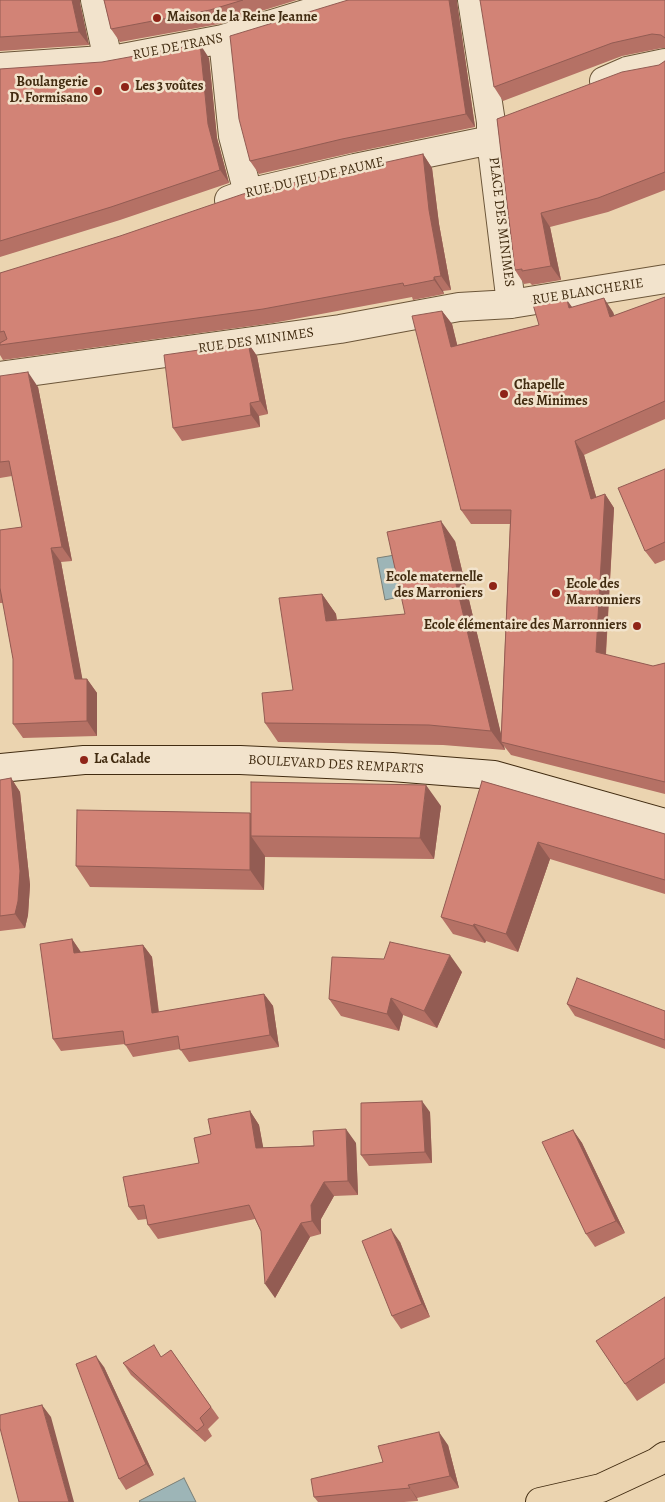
<!DOCTYPE html>
<meta charset="utf-8">
<style>
body{margin:0}
canvas{display:block;background:#ebd4b0}
</style>
<canvas width="665" height="1502"></canvas>
<script>
const ctx = document.querySelector('canvas').getContext('2d');
ctx.lineJoin = 'round';
function fillPath(path, color) { ctx.fillStyle = color; ctx.fill(path, 'evenodd'); }
const toPath = rows => new Path2D(rows.map(r => 'M' + r).join(''));
function trace(path, color, width, dash) { ctx.strokeStyle = color; ctx.lineWidth = width; ctx.lineCap = dash ? 'butt' : 'round'; ctx.setLineDash(dash || []); ctx.stroke(path); }
function write(font, color, halo, rows, align = 'center') {
  ctx.font = font + ' Alegreya,serif'; ctx.lineWidth = 5; ctx.setLineDash([]); ctx.textBaseline = 'middle'; ctx.strokeStyle = halo; ctx.fillStyle = color; for (const [text, x, y, turn = 0] of rows) {
    ctx.save(); ctx.translate(x, y); ctx.rotate((+turn || 0) * Math.PI / 180); ctx.textAlign = isNaN(turn) ? turn : align; if (halo) ctx.strokeText(text, 0, 0); ctx.fillText(text, 0, 0); ctx.restore();
  }
}
const water = toPath([
 [395,555,404,596,385,600,377,558,395,555],
 [184,1478,196,1502,140,1502,139,1501,184,1478]
]);
const street = toPath([
 [95,0,108,60],
 [472,0,491,122,491,140,511,304],
 [223,39,233,136,248,193],
 [0,67,117,59,223,39,351,0],
 [604,81,627,71,665,63],
 [229,200,248,193,355,168,491,140],
 [0,376,340,329,459,307,511,304,665,279]
]);
const secondary = toPath([
 [0,768,84,760,240,760,392,767,494,775,665,823]
]);
const primary = toPath([
 [540,1502,601,1488,657,1462,665,1456]
]);
const wall = toPath([
 [0,0,80,0,80,3,89,45,0,51],
 [104,0,297,0,219,24,120,42,111,29],
 [348,0,457,0,457,2,475,127,351,153,259,174,250,161,346,1],
 [665,0,665,48,662,48,622,56,503,101,494,87],
 [209,58,217,138,229,183,120,220,0,257,0,69],
 [665,61,665,190,608,212,550,227,561,280,532,285,530,283,524,284,515,270,497,119,659,65],
 [423,154,432,168,439,224,451,290,443,291,444,294,413,300,412,297,273,323,3,360,0,355,0,273],
 [557,297,559,301,572,307,613,312,614,316,665,297,665,419,584,455,596,497,605,494,614,508,606,655,653,666,665,663,665,794,511,755,504,746,505,750,443,745,278,742,265,723,293,690,322,594,336,614,337,620,405,614,455,541,501,735,510,524,471,524,461,510,442,311,452,324,457,345,539,325],
 [248,343,257,356,268,414,259,416,260,427,182,441,173,428],
 [0,376,38,387,72,561,61,562,82,679,87,679,97,693,97,736,23,738,13,724,13,659,3,603,0,603,0,530,22,527,12,476,0,478],
 [665,469,665,560,655,564,645,551],
 [11,778,20,792,30,885,28,915,25,928,0,931,0,780],
 [482,781,665,834,665,894,550,859,518,952,486,941,485,943,453,934,441,917],
 [441,806,434,859,265,857,265,856,264,890,90,887,76,866,250,813],
 [72,939,81,952,143,945,152,957,159,1012,264,994,273,1006,279,1047,189,1062,180,1049,133,1057,125,1044,61,1051,53,1039],
 [462,972,437,1028,403,1015,399,1031,341,1016,329,999],
 [567,1004,665,1011,665,1049,575,1016],
 [250,1111,259,1125,263,1148,356,1143,358,1195,334,1196,321,1219,321,1234,310,1237,275,1298,261,1231,255,1219,158,1239,148,1225,147,1219,138,1220,129,1207,199,1163,211,1134],
 [430,1112,432,1163,369,1166,361,1155],
 [573,1130,582,1143,625,1233,595,1247,586,1234],
 [400,1242,430,1317,401,1329,392,1316],
 [665,1297,665,1383,637,1401,625,1384],
 [171,1350,219,1418,208,1429,212,1436,205,1442,131,1375,123,1363,162,1357],
 [104,1367,154,1475,126,1490,119,1479],
 [448,1445,459,1488,417,1498,418,1501,404,1502,318,1502,314,1497,383,1462]
]);
const shadedWall = toPath([
 [72,0,80,0,80,3,89,45,79,32],
 [449,0,457,0,457,2,475,127,466,114],
 [200,44,209,58,217,138,229,183,220,170,208,124],
 [423,154,432,168,439,224,451,290,441,276,429,210],
 [541,213,550,227,561,280,551,266],
 [434,277,443,291,444,294,434,280],
 [604,298,613,312,620,331,610,317],
 [567,300,577,314,569,308],
 [442,311,452,324,461,360,451,347],
 [248,343,257,356,268,414,260,401],
 [28,372,38,387,72,561,62,547],
 [250,403,259,416,260,427,251,415],
 [575,441,584,455,601,513,591,499],
 [605,494,614,508,605,666,596,652],
 [441,521,455,541,503,742,501,742,504,746,505,750,491,731],
 [51,548,61,562,85,693,75,679],
 [322,594,336,614,339,641,326,621],
 [87,679,97,693,97,736,87,721],
 [11,778,20,792,30,885,28,915,25,928,15,914],
 [426,785,441,806,434,859,420,838],
 [250,813,251,836,265,856,264,890,250,870],
 [538,842,550,859,518,952,506,934],
 [474,924,486,941,485,943,473,926],
 [72,939,80,951,82,965,74,953],
 [143,945,152,957,160,1025,152,1013],
 [450,955,462,972,437,1028,424,1011],
 [264,994,273,1006,279,1047,270,1035],
 [391,998,403,1015,399,1031,387,1014],
 [422,1101,430,1112,432,1163,425,1152],
 [250,1111,259,1125,266,1162,256,1148],
 [346,1129,356,1143,358,1195,348,1181],
 [573,1130,582,1143,625,1233,616,1221],
 [324,1182,334,1196,321,1219,321,1234,312,1221,311,1205],
 [301,1223,310,1237,275,1298,265,1284],
 [391,1229,400,1242,430,1317,422,1304],
 [96,1356,104,1367,154,1475,146,1464],
 [42,1405,51,1417,74,1502,69,1502],
 [439,1432,448,1445,459,1488,450,1476],
 [408,1485,417,1498,418,1501,410,1488]
]);
const building = toPath([
 [0,0,72,0,79,32,0,37,0,0],
 [104,0,243,0,210,10,111,29,104,0],
 [348,0,449,0,466,114,342,139,250,161,239,119,230,36,348,0],
 [480,0,665,0,665,38,661,35,652,34,612,43,494,87,480,0],
 [200,44,208,124,220,170,111,207,0,241,0,69,102,62,200,44],
 [665,61,665,172,598,198,541,213,551,266,522,271,522,269,515,270,497,119,622,72,659,65,665,61],
 [423,154,429,210,441,276,434,277,434,280,404,286,403,283,263,309,0,345,0,343,7,339,4,331,0,332,0,273,120,236,243,194,423,154],
 [557,297,557,302,567,300,569,308,604,298,610,317,665,297,665,401,575,441,591,499,605,494,596,652,653,666,665,663,665,782,501,742,511,510,461,510,412,316,442,311,451,347,539,325,532,301,557,297],
 [248,343,260,401,250,403,251,415,173,428,164,355,248,343],
 [28,372,62,547,51,548,75,679,87,679,87,721,13,724,13,659,0,588,0,530,22,527,9,461,0,462,0,376,28,372],
 [665,469,665,542,645,551,618,488,665,469],
 [441,521,491,731,429,725,265,723,262,693,293,690,279,598,322,594,326,621,405,614,387,532,441,521],
 [11,778,20,871,18,901,15,914,0,916,0,780,11,778],
 [482,781,665,834,665,880,538,842,506,934,474,924,473,926,441,917,482,781],
 [251,782,426,785,420,838,251,836,251,782],
 [77,810,250,813,250,870,76,866,77,810],
 [72,939,74,953,143,945,152,1013,264,994,270,1035,180,1050,178,1036,125,1045,123,1031,53,1039,40,944,72,939],
 [390,942,450,955,424,1011,391,998,387,1014,329,999,332,957,384,959,390,942],
 [577,978,665,1011,665,1040,567,1004,577,978],
 [422,1101,425,1152,361,1155,361,1103,422,1101],
 [250,1111,256,1148,314,1146,313,1131,346,1129,348,1181,324,1182,311,1205,312,1221,301,1223,265,1284,261,1231,249,1205,148,1225,144,1205,129,1207,123,1177,199,1163,194,1138,211,1134,208,1119,250,1111],
 [573,1130,616,1221,586,1234,542,1142,573,1130],
 [391,1229,422,1304,392,1316,362,1241,391,1229],
 [665,1297,665,1358,625,1384,596,1341,665,1297],
 [154,1345,161,1357,171,1350,211,1407,200,1418,204,1425,197,1431,123,1363,154,1345],
 [96,1356,146,1464,119,1479,76,1364,96,1356],
 [42,1405,69,1502,19,1502,0,1428,0,1415,42,1405],
 [439,1432,450,1476,408,1485,410,1488,314,1497,311,1479,383,1462,378,1446,439,1432]
]);
const markers = [
 [157,18,5,"#8f2418"],
 [125,87,5,"#8f2418"],
 [98,91,5,"#8f2418"],
 [504,394,5,"#8f2418"],
 [493,586,5,"#8f2418"],
 [556,593,5,"#8f2418"],
 [637,626,5,"#8f2418"],
 [84,760,5,"#8f2418"]
];
const poiNames = [
 ["Maison de la Reine Jeanne",167,18],
 ["Boulangerie",88,83,"right"],
 ["D. Formisano",88,99,"right"],
 ["Les 3 voûtes",135,87],
 ["Chapelle",514,386],
 ["des Minimes",514,402],
 ["Ecole maternelle",483,578,"right"],
 ["des Marroniers",483,594,"right"],
 ["Ecole des",566,585],
 ["Marronniers",566,601],
 ["Ecole élémentaire des Marronniers",627,626,"right"],
 ["La Calade",94,760]
];
const streetNames = [
 ["RUE DE TRANS",178,47,-11],
 ["RUE DU JEU DE PAUME",315,178,-13],
 ["PLACE DES MINIMES",501,222,83],
 ["RUE BLANCHERIE",588,292,-9],
 ["RUE DES MINIMES",256,341,-8],
 ["BOULEVARD DES REMPARTS",336,765,3]
];
fillPath(water, '#9db5b7');
trace(water, '#797e75', 1);
trace(street, '#6c5639', 30);
trace(secondary, '#422c11', 30);
trace(primary, '#422c11', 30);
trace(street, '#f2e3cc', 28);
trace(secondary, '#f2e3cc', 28);
trace(primary, '#ebd4b0', 28);
fillPath(wall, '#b57165');
fillPath(shadedWall, '#935c53');
fillPath(building, '#d28376');
trace(building, '#935c53', 1);
for (const [x, y, r, color] of markers) { const dot = new Path2D(); dot.arc(x, y, r, 0, 2 * Math.PI); ctx.fillStyle = color; ctx.fill(dot); trace(dot, '#f2e3cc', 2); }
write('bold 14px', '#422c11', '#f2e3cc', poiNames, 'left');
write('14px', '#422c11', '#f2e3cc', streetNames);
</script>
